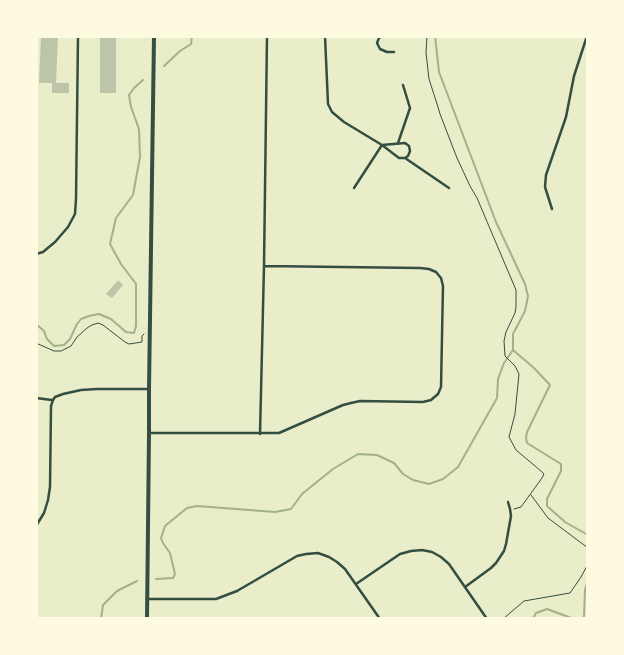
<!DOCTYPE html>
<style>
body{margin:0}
#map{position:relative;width:624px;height:655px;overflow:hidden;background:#e9edc9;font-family:Figtree,sans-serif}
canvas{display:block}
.frame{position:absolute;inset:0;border:38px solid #fefae0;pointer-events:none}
</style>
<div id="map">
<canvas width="624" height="655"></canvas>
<div class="frame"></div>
</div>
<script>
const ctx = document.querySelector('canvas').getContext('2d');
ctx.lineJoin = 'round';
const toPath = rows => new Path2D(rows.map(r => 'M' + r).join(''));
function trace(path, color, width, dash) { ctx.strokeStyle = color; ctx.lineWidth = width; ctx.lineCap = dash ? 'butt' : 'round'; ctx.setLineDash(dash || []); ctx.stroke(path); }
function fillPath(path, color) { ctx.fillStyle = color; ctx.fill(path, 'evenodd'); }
const stream = toPath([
 [435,36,439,72,496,222,525,284,528,296,525,311,513,334,513,350,534,368,550,385,527,432,526,438,527,443,561,464,561,471,547,499,547,506,565,522,588,535],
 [164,66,180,51,191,44,192,36],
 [36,324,44,331,47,339,54,346,64,345,70,339,77,324,81,319,89,316,99,314,111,319,126,332,134,333,136,326,136,284,121,264,110,244,116,218,133,195,140,157,139,129,131,107,129,95,134,88,143,80],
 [156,579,173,578,175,574,170,553,163,543,161,538,165,526,187,508,197,506,275,512,291,509,302,494,333,469,358,454,377,455,394,463,403,474,413,480,429,484,443,479,458,467,497,398,498,379,504,363,513,350],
 [101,619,103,605,117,591,137,581],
 [533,619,536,613,547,609,574,619],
 [582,619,584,616,585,590,588,579]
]);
const building = toPath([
 [41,36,58,36,56,83,69,83,69,93,52,93,52,83,39,83],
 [100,36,116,36,116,93,100,93],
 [118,280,123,285,112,298,106,294]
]);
const path = toPath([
 [427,36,426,53,429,79,438,107,440,114,457,158,470,186,477,198,516,290,516,307,515,313,506,332,504,341,505,356,515,366,519,374,515,414,509,437,516,450,541,471,544,474,542,478,521,507,514,509],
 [36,343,54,351,61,351,71,346,77,337,87,328,92,325,98,323,103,325,125,342,129,344,142,342,142,336,144,334],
 [531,495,548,518,588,548],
 [503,619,524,601,570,593,581,577,588,564]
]);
const minor = toPath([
 [325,36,328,104,332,112,344,122,382,145,399,158,405,158,408,156,410,151,409,146,405,143,382,145],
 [381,36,379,38,377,43,380,49,387,52,394,52],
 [398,143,410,108,403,85],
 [405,158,449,188],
 [354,188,382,145],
 [552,209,545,187,546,175,566,117,574,76,587,36],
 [36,254,43,252,55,242,68,227,75,214,76,199,78,36],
 [36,398,52,400],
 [149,433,279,433,343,405,351,403,360,401,423,402,431,400,438,394,441,387,443,286,441,278,436,272,429,269,420,268,264,266],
 [260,434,264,266,267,36],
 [36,526,44,513,48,500,50,487,51,406,53,400,55,397,63,394,81,390,97,389,149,389],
 [356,584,400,554,411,551,422,550,432,552,441,557,449,564,487,619],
 [465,587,491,568,496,563,504,551,506,544,511,516,510,509,508,502],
 [147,599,216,599,237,591,297,556,306,554,318,553,329,557,337,562,345,569,380,619]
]);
const secondary = toPath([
 [147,619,149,433,149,389,154,36]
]);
trace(stream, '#a3b18a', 2);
fillPath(building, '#bcc5a7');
trace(path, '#344e41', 1);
trace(minor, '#344e41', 2.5);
trace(secondary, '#344e41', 4);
</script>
